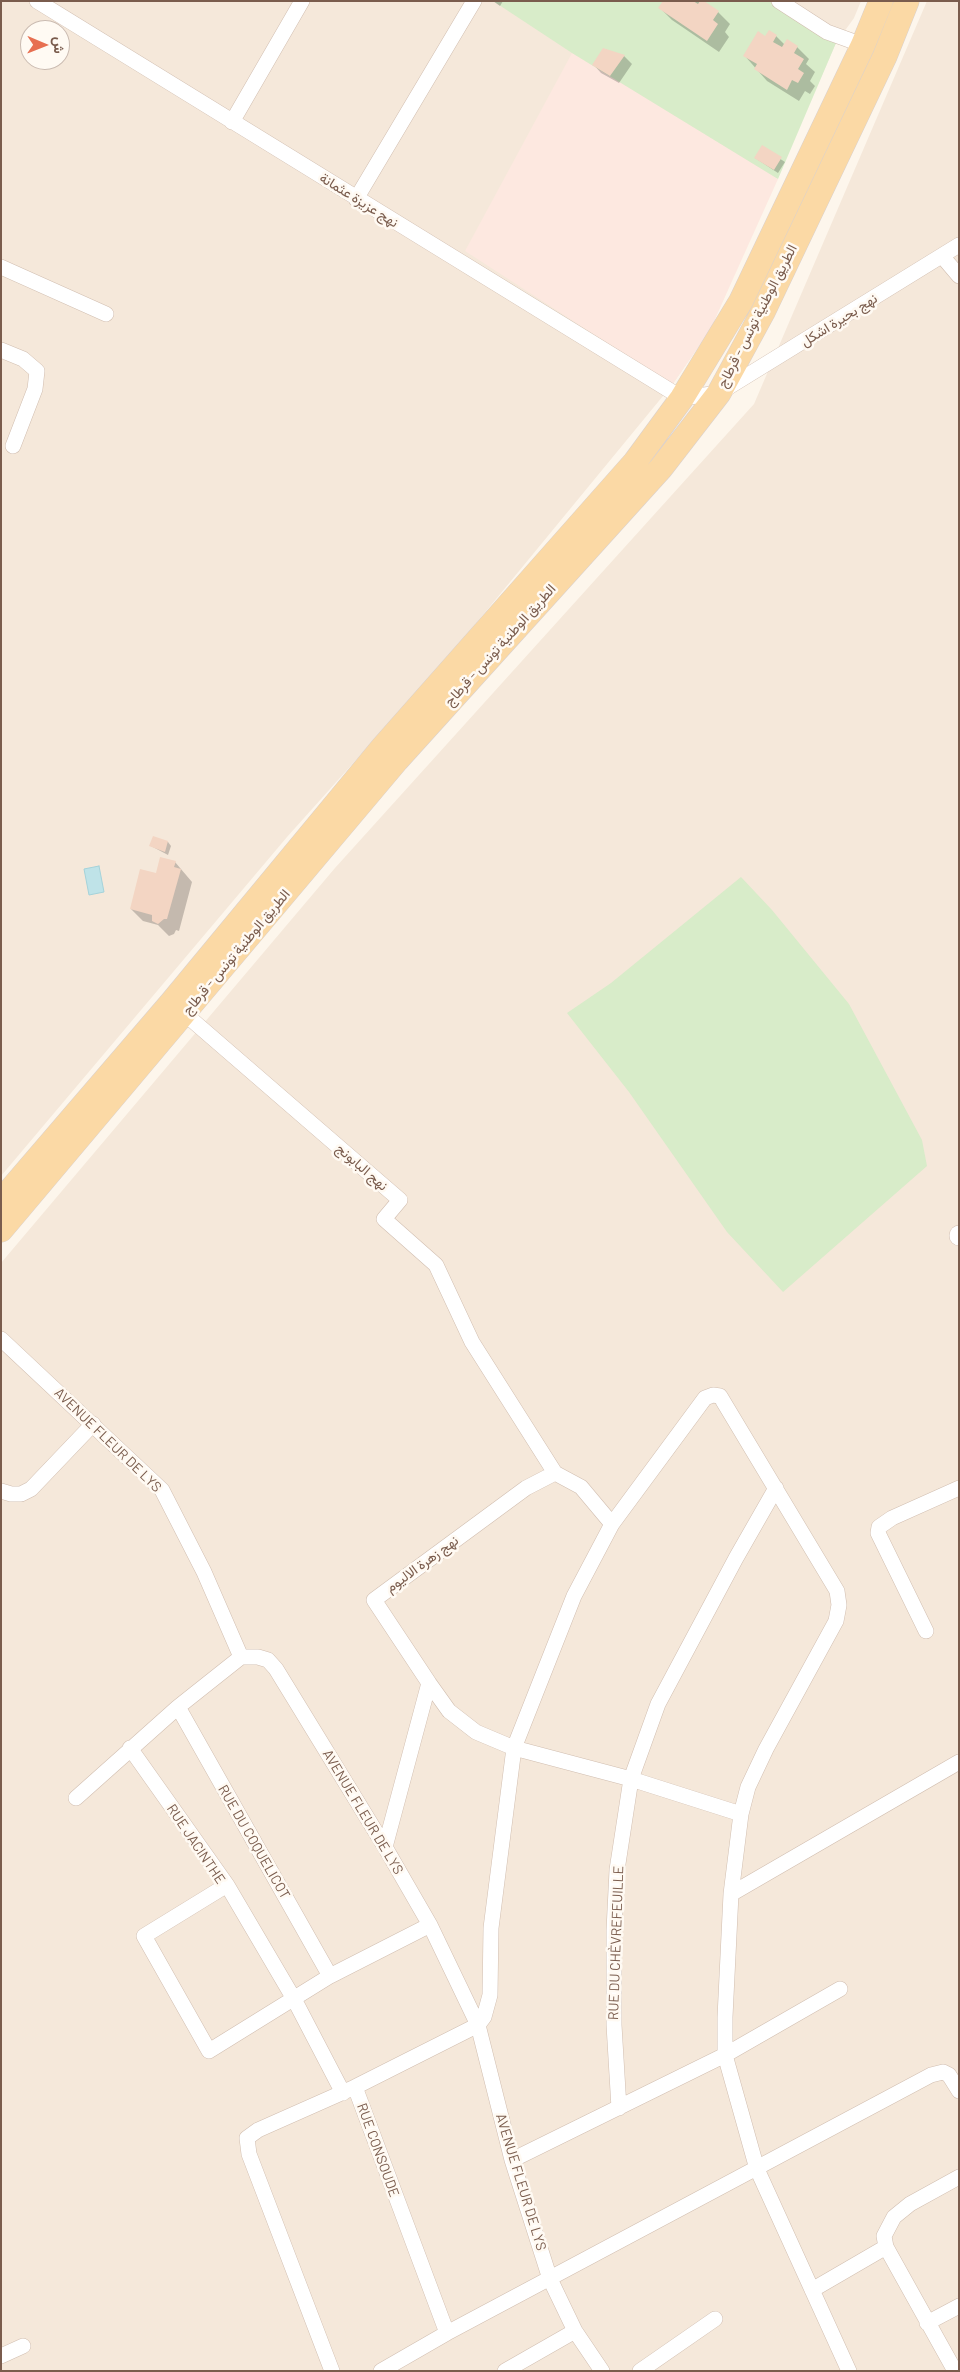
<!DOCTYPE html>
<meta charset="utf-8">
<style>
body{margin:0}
#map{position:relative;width:960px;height:2372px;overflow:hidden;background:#fdf6ec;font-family:Barlow,Vazirmatn,sans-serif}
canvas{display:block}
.frame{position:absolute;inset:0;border:2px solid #7a5c4d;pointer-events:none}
.north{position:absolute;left:20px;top:20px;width:50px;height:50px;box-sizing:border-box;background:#fffaf3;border:1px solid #cabbb1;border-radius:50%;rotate:91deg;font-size:14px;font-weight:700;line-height:20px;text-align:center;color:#7a5c4d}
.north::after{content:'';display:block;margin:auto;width:18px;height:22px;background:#e76f51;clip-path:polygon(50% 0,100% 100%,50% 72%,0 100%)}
</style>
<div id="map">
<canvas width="960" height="2372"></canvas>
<div class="frame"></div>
<div class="north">ش</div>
</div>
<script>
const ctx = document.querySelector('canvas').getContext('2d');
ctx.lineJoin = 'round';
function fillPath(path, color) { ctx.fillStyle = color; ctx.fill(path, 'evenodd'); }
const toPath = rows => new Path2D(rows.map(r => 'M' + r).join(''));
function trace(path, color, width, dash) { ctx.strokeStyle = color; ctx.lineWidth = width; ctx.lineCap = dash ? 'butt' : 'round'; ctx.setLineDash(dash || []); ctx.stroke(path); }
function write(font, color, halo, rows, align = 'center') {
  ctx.font = font + ' Barlow,Vazirmatn,sans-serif'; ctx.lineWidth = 5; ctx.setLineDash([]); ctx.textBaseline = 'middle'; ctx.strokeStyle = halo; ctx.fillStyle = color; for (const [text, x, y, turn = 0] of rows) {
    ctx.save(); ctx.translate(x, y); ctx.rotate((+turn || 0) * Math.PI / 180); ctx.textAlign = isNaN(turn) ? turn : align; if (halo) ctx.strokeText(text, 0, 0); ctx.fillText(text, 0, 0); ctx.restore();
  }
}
const residential = toPath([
 [1,1,861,1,854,18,836,43,710,330,672,385,450,655,287,837,1,1176],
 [30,30,60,30,60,60,30,60],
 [927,1,959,1,959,2371,1,2371,1,1263,335,868,754,404]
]);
const commercial = toPath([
 [572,53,778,179,710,330,672,385,465,251]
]);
const green = toPath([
 [493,1,769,1,836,43,778,179,572,53],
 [741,877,772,910,849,1004,922,1140,927,1166,783,1292,727,1232,629,1092,567,1013,611,983]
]);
const water = toPath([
 [99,866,104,892,89,895,84,869,99,866]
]);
const shadow = toPath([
 [493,1,503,1,500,6],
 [664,1,700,1,718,12,730,24,725,32,729,37,719,52,672,20,660,8],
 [776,36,785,45,797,47,809,59,806,64,815,72,810,81,815,86,810,94,805,91,799,101,767,81,744,55,766,38],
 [604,49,624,56,632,64,619,83,601,73,594,65],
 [762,147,785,162,778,173,755,158],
 [154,838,168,842,171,846,168,855,151,846],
 [175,862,192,882,179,931,176,930,174,934,169,936,158,925,143,921,131,909,157,874]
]);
const building = toPath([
 [663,1,693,1,698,4,700,1,704,1,719,11,713,20,718,24,707,41,658,8],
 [769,30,777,35,773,42,782,47,787,39,798,46,794,53,804,59,798,69,804,73,798,83,792,80,787,90,754,69,757,64,743,56,758,31,765,36],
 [603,48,625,55,610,76,592,65],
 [762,145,782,157,774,170,754,158],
 [153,836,168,841,165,852,149,846],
 [160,857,176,861,174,867,181,869,167,919,164,919,158,924,152,921,152,915,130,909,140,869,156,873]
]);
const minor = toPath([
 [37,1,682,398,719,393,959,245],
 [779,1,827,32,863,45],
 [232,122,302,1],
 [356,199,474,1],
 [942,256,959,276],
 [1,267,106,314],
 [1,350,23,359,37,371,35,389,13,446],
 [185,1014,400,1200,384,1219,436,1265,472,1342,555,1473],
 [1,1339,162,1490,204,1572,241,1657,258,1657,268,1660,276,1669,385,1847,430,1925,478,2025,512,2160,550,2279,575,2331,602,2371],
 [1,1491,11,1494,21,1494,31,1489,93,1424],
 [926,1631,878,1533,879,1527,892,1518,959,1488],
 [429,1683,449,1711,476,1732,514,1748,631,1779,741,1814],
 [178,1707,330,1976],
 [130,1748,227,1885,144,1936,209,2051,330,1976,430,1925],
 [76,1798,178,1707,241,1657],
 [385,1847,429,1683,374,1600,526,1488,555,1473,581,1487,612,1524],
 [227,1885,294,1999,343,2093],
 [731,1894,959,1762],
 [355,2087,478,2025,484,2017,490,1995,491,1928,514,1748,574,1596,612,1524,705,1398,713,1395,720,1396,837,1591,839,1605,836,1621,766,1749,748,1787,741,1814,731,1894,725,2017,725,2055,757,2169,849,2371],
 [619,2108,614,2025,614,1930,617,1870,631,1779,658,1704,736,1558,776,1488],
 [512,2160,725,2055,840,1989],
 [812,2290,886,2247],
 [927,2323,959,2306],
 [1,2356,23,2346],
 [332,2371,249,2154,247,2138,258,2130,355,2087,447,2333],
 [381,2371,447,2333,931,2075,943,2072,949,2075,959,2091],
 [505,2371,575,2331],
 [640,2371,715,2319],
 [955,2371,886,2247,884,2236,894,2217,910,2204,959,2177]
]);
const tertiary = toPath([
 [959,1235,959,1236]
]);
const primary = toPath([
 [1,1201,172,1002,383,747,635,462,682,398,741,301,863,45,881,1],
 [1,1230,397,760,661,468,719,393,763,312,885,56,907,1]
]);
const streetNames = [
 ["نهج عزيزة عثمانة",359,200,32],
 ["الطريق الوطنية تونس - قرطاج",757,316,-63],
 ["نهج بحيرة اشكل",839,320,-32],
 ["الطريق الوطنية تونس - قرطاج",500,645,-48],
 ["الطريق الوطنية تونس - قرطاج",236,952,-50],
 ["نهج البابونج",362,1167,41],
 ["AVENUE FLEUR DE LYS",108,1440,44],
 ["نهج زهرة الاليوم",422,1564,-36],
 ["AVENUE FLEUR DE LYS",363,1812,59],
 ["RUE DU COQUELICOT",254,1842,60],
 ["RUE JACINTHE",196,1844,56],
 ["RUE DU CHÈVREFEUILLE",616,1943,-88],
 ["RUE CONSOUDE",378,2150,70],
 ["AVENUE FLEUR DE LYS",521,2182,73]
];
fillPath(residential, '#f5e8da');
fillPath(commercial, '#fde8e0');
fillPath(green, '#d8ecc9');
fillPath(water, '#bfe3e8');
trace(water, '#a5d3da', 1);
fillPath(shadow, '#0003');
fillPath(building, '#f3d5c3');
trace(minor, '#d1beb0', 16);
trace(tertiary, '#d1beb0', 20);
trace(primary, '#dad1cd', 25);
trace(minor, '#fff', 15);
trace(tertiary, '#fff', 19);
trace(primary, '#fbd9a5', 24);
write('14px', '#7a5c4d', '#fffaf3', streetNames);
</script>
